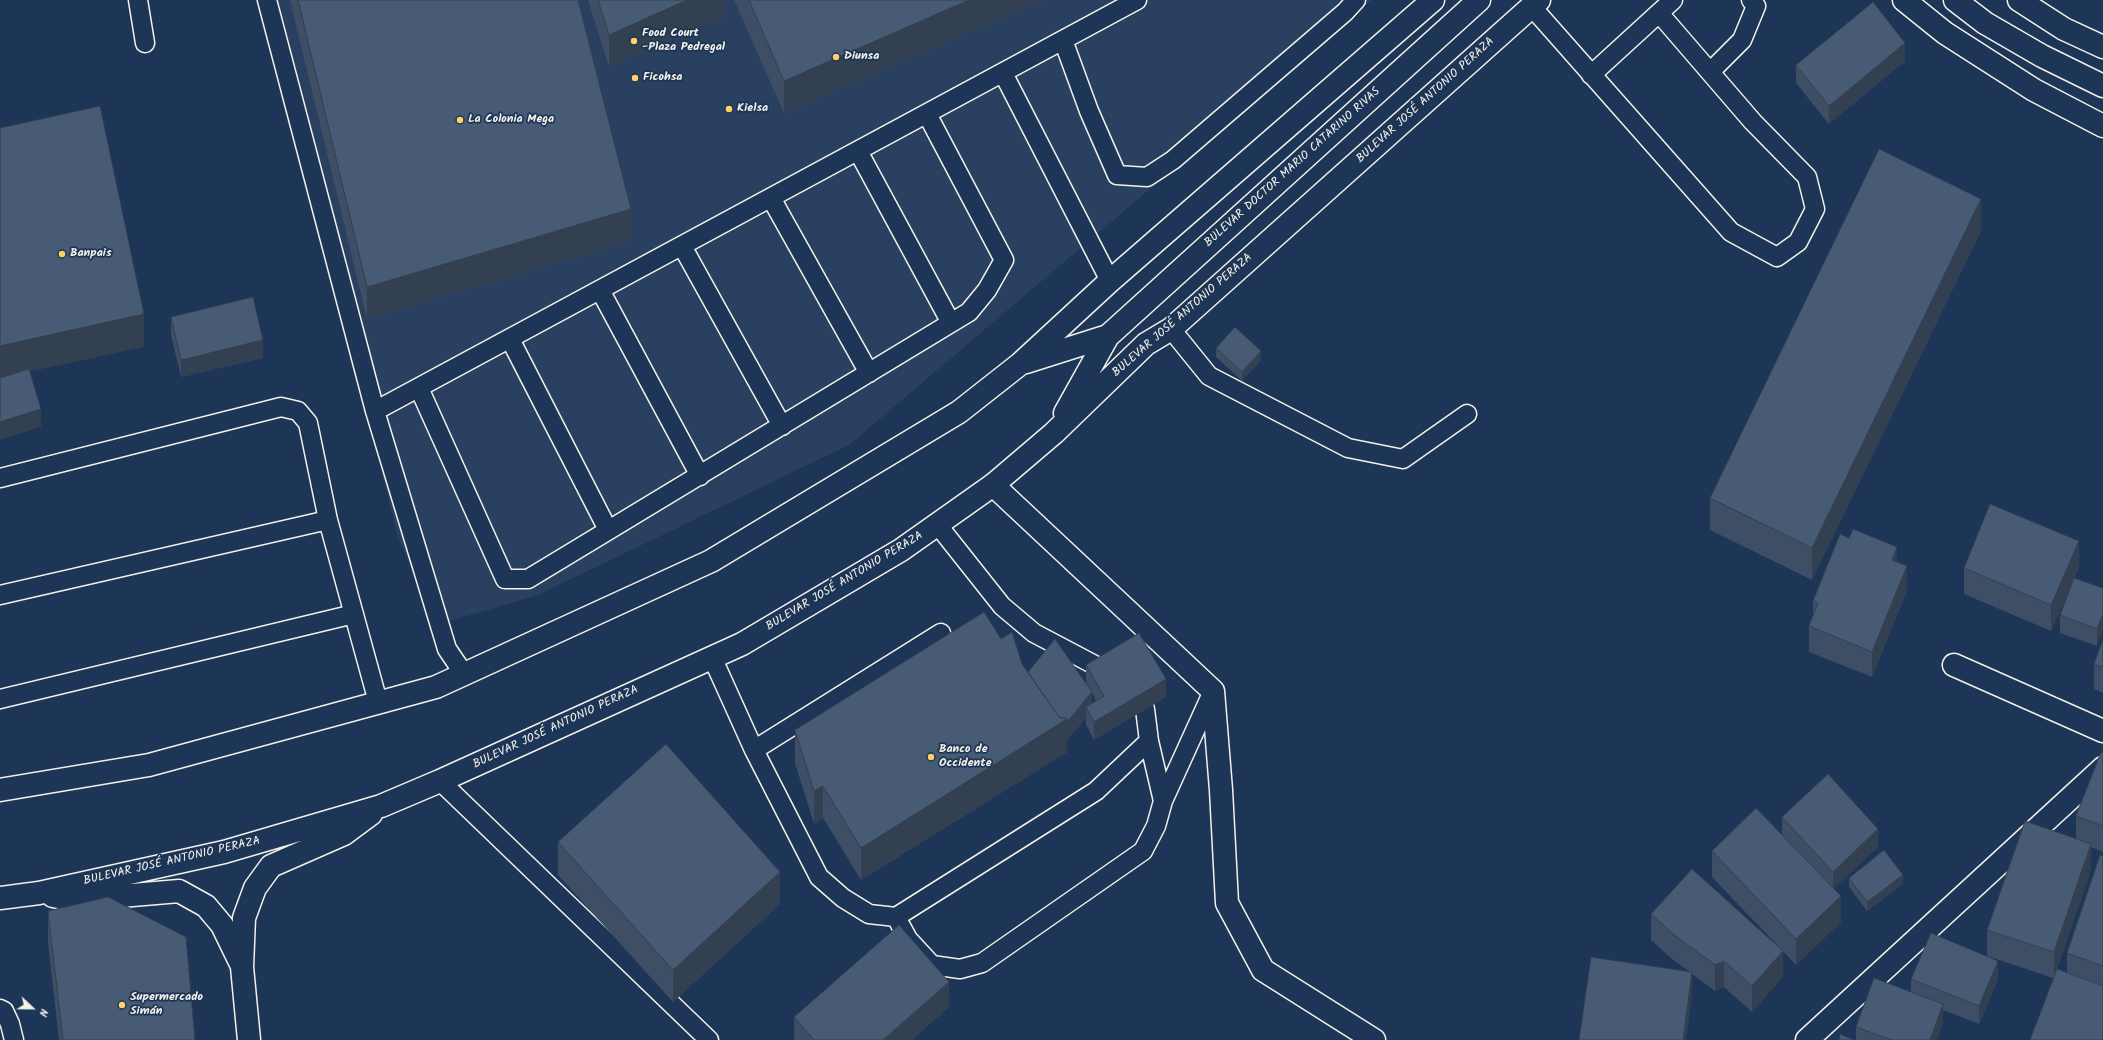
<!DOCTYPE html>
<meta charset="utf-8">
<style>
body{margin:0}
#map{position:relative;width:2103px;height:1040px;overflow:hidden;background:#1d3557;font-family:Kalam,sans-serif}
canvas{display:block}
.north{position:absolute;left:12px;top:988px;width:40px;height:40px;-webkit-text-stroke:3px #1d3557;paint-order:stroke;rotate:112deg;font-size:11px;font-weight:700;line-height:16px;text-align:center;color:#f4f1e8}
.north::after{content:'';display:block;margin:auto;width:14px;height:18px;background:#f4f1e8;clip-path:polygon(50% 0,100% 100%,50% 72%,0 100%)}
</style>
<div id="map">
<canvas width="2103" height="1040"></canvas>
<div class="north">N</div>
</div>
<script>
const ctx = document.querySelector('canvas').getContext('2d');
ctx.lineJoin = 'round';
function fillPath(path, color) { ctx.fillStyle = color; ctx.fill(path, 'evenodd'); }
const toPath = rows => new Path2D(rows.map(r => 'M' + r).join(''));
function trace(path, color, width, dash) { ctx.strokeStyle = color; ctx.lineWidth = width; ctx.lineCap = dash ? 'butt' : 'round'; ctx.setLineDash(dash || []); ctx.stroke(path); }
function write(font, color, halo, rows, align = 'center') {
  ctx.font = font + ' Kalam,sans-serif'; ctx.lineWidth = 3.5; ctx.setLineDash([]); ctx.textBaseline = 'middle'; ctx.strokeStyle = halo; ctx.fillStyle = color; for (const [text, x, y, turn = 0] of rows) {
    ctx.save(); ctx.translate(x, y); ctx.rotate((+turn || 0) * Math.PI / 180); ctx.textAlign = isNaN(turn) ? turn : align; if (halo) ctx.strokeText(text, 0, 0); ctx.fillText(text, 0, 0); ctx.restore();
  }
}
const built = toPath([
 [266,0,1372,0,849,445,538,595,436,625,398,538]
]);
const service = toPath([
 [138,0,145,43],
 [267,0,375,411,447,649,464,674],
 [1532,7,1731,232,1777,257,1798,242,1815,209,1807,177,1753,122,1659,13],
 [1063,40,1089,111,1117,175,1147,177,1173,160,1345,12,1356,0],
 [1710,72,1742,40,1756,6,1751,0],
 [1003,73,1110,281],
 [1591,75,1673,0],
 [858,151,951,323],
 [771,198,869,373],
 [682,246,782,426],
 [600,290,700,476],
 [1171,329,1209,376,1348,448,1403,459,1467,414],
 [510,339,608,530],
 [419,388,505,579,528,579,969,312,987,290,1004,260,927,114],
 [375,411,1137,0],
 [0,478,281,407,298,411,308,423,328,520,378,702],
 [937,524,1002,606,1034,633,1106,671],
 [0,595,328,520],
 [712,657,754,750,819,877,843,898,869,914,896,917,1096,791,1149,741,1145,709],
 [0,699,354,614],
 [754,750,941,633],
 [440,781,709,1040],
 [1163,801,1213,691],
 [896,917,908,939,932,965,960,969,982,963,1143,851,1156,826,1163,801,1149,741],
 [0,1009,4,1011,10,1024,14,1040]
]);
const minor = toPath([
 [993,485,1213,691,1221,790,1227,903,1263,970,1374,1040],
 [1954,665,2103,731],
 [1807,1040,2103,768]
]);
const secondary = toPath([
 [1904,0,1945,33,2034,90,2103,126],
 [1955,0,1985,23,2042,56,2103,86],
 [2019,0,2064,29,2103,47],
 [1026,362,1108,336],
 [1065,413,1108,336,1479,0],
 [0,790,149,765,436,687,711,561,959,412,1020,364,1110,281,1433,0],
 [53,896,74,900,179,891,206,906,222,925,241,964],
 [0,898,39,893,224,852,381,806,440,781,742,644,901,550,993,485,1054,433,1146,344,1171,329,1539,0],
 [249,1040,242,967,244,918,255,888,271,866,344,834,371,814]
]);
const wall = toPath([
 [290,0,578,0,631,241,367,319],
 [588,0,725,0,725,16,609,67],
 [734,0,1043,0,784,113],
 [1905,61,1829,124,1796,83,1796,65],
 [1981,231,1812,580,1710,530,1710,498],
 [171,317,263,358,181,377,171,335],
 [1216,348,1261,360,1242,381,1216,357],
 [1897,562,1907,591,1872,677,1809,652,1809,626,1813,615,1813,601],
 [2079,567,2051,631,1964,594,1964,568],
 [2103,588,2097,646,2060,633,2060,615],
 [1001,639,1022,664,1028,672,1088,687,1086,683,1086,665,1166,697,1094,740,1086,725,1086,718,1067,740,1067,752,861,880,823,818,814,824,795,763,795,730],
 [1092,693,1096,701,1092,703],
 [2103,640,2103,693,2094,689,2094,664],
 [2103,753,2103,852,2091,847,2091,870,2057,969,2067,973,2067,953,2103,856,2103,1040,2053,978,1987,956,1987,930,2076,839,2076,816],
 [1782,817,1878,847,1834,888,1841,922,1796,965,1712,877,1712,851,1793,846,1782,835],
 [558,842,780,904,673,1002,558,875],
 [1849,878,1903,884,1867,911,1849,887],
 [48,911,195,1040,59,1040,48,943],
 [1651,914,1783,977,1752,1012,1724,987,1715,991,1692,974,1692,997,1689,971,1673,960,1651,940],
 [1911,979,1998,979,1979,1024,1943,1010,1943,1022,1937,1040,1856,1040,1856,1027,1911,992],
 [949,1007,912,1040,794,1040,794,1017]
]);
const shadedWall = toPath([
 [687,0,725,0,725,16,609,67,609,35],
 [969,0,1043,0,784,113,784,81],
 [1905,43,1905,61,1829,124,1829,106],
 [1981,199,1981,231,1812,580,1812,548],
 [631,209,631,241,367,319,367,287],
 [144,314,144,347,0,378,0,346],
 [263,340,263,358,181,377,181,360],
 [1261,351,1261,360,1242,381,1242,372],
 [41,409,41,427,0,440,0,422],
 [2079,541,2079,567,2051,631,2051,605],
 [1897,547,1897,572,1892,560],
 [1907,566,1907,591,1872,677,1872,652],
 [2103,614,2103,631,2097,646,2097,629],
 [1166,679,1166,697,1094,740,1094,722],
 [1092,692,1092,710,1086,707,1086,718,1067,740,1067,752,861,880,861,848],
 [823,786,823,818,814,824,814,791],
 [1878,829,1878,847,1833,889,1833,872],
 [2091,844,2091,870,2054,978,2054,952],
 [780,872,780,904,673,1002,673,970],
 [1903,875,1903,884,1867,911,1867,902],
 [1841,896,1841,922,1796,965,1796,939],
 [1783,951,1783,977,1752,1012,1752,986],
 [1724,961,1724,987,1715,991,1715,965],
 [1998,961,1998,979,1979,1024,1979,1006],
 [1692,972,1692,997,1686,1040,1683,1040],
 [949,982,949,1007,912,1040,883,1040],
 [1943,1004,1943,1022,1937,1040,1930,1040]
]);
const building = toPath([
 [298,0,578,0,631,209,367,287,298,0],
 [598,0,687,0,609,35,598,0],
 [749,0,969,0,784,81,749,0],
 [1873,2,1905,43,1829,106,1796,65,1873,2],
 [100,106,144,314,0,346,0,128,100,106],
 [1879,149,1981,199,1812,548,1710,498,1879,149],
 [253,297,263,340,181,360,171,317,253,297],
 [1235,327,1261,351,1242,372,1216,348,1235,327],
 [29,369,41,409,0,422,0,378,29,369],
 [1990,504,2079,541,2051,605,1964,568,1990,504],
 [1853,529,1897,547,1892,560,1907,566,1872,652,1809,626,1818,603,1813,601,1840,534,1849,538,1853,529],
 [2074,578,2103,588,2103,614,2097,629,2060,615,2074,578],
 [984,612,1001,639,1012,632,1022,664,1059,717,1067,719,861,848,823,786,814,791,795,730,984,612],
 [1139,633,1166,679,1094,722,1086,707,1104,696,1086,665,1139,633],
 [1055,639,1092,692,1067,722,1067,719,1059,717,1028,672,1055,639],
 [2103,640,2103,667,2094,664,2103,640],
 [666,744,780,872,673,970,558,842,666,744],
 [2101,752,2103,753,2103,826,2076,816,2101,752],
 [1828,774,1878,829,1833,872,1782,817,1828,774],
 [1756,808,1841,896,1796,939,1712,851,1756,808],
 [2025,821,2091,844,2054,952,1987,930,2025,821],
 [1884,850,1903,875,1867,902,1849,878,1884,850],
 [2100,855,2103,856,2103,966,2067,953,2100,855],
 [1692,869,1783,951,1752,986,1724,961,1715,965,1673,934,1651,914,1692,869],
 [108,897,186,937,195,1040,63,1040,48,911,108,897],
 [899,925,949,982,883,1040,814,1040,794,1017,899,925],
 [1931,933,1998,961,1979,1006,1911,979,1931,933],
 [1591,957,1692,972,1683,1040,1579,1040,1591,957],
 [2057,969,2103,986,2103,1040,2030,1040,2057,969],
 [1874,978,1943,1004,1930,1040,1892,1040,1856,1027,1874,978],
 [1840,1034,1854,1040,1839,1040,1840,1034]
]);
const markers = [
 [634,41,4,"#ffd166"],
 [836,57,4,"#ffd166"],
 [635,78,4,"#ffd166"],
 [729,109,4,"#ffd166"],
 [460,120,4,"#ffd166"],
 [62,254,4,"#ffd166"],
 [931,757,4,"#ffd166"],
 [122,1005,4,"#ffd166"]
];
const poiNames = [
 ["Food Court",642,34],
 ["-Plaza Pedregal",642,48],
 ["Diunsa",844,57],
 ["Ficohsa",643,78],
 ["Kielsa",737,109],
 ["La Colonia Mega",468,120],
 ["Banpais",70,254],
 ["Banco de",939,750],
 ["Occidente",939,764],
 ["Supermercado",130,998],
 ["Simán",130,1012]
];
const streetNames = [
 ["BULEVAR JOSÉ ANTONIO PERAZA",1426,101,-42],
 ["BULEVAR DOCTOR MARIO CATARINO RIVAS",1293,168,-42],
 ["BULEVAR JOSÉ ANTONIO PERAZA",1183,316,-41],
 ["BULEVAR JOSÉ ANTONIO PERAZA",845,582,-31],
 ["BULEVAR JOSÉ ANTONIO PERAZA",556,728,-25],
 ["BULEVAR JOSÉ ANTONIO PERAZA",172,862,-13]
];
fillPath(built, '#2a4060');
trace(service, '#f4f1e8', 21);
trace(minor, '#f4f1e8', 25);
trace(secondary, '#f4f1e8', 25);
trace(service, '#1d3557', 18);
trace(minor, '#1d3557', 22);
trace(secondary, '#1d3557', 22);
fillPath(wall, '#3e4e64');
fillPath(shadedWall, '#324051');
fillPath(building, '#485b74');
trace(building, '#324051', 1);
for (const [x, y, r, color] of markers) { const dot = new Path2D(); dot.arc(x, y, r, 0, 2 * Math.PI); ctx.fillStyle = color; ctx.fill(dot); trace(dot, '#1d3557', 1.5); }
write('bold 12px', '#f4f1e8', '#1d3557', poiNames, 'left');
write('12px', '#f4f1e8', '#1d3557', streetNames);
</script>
